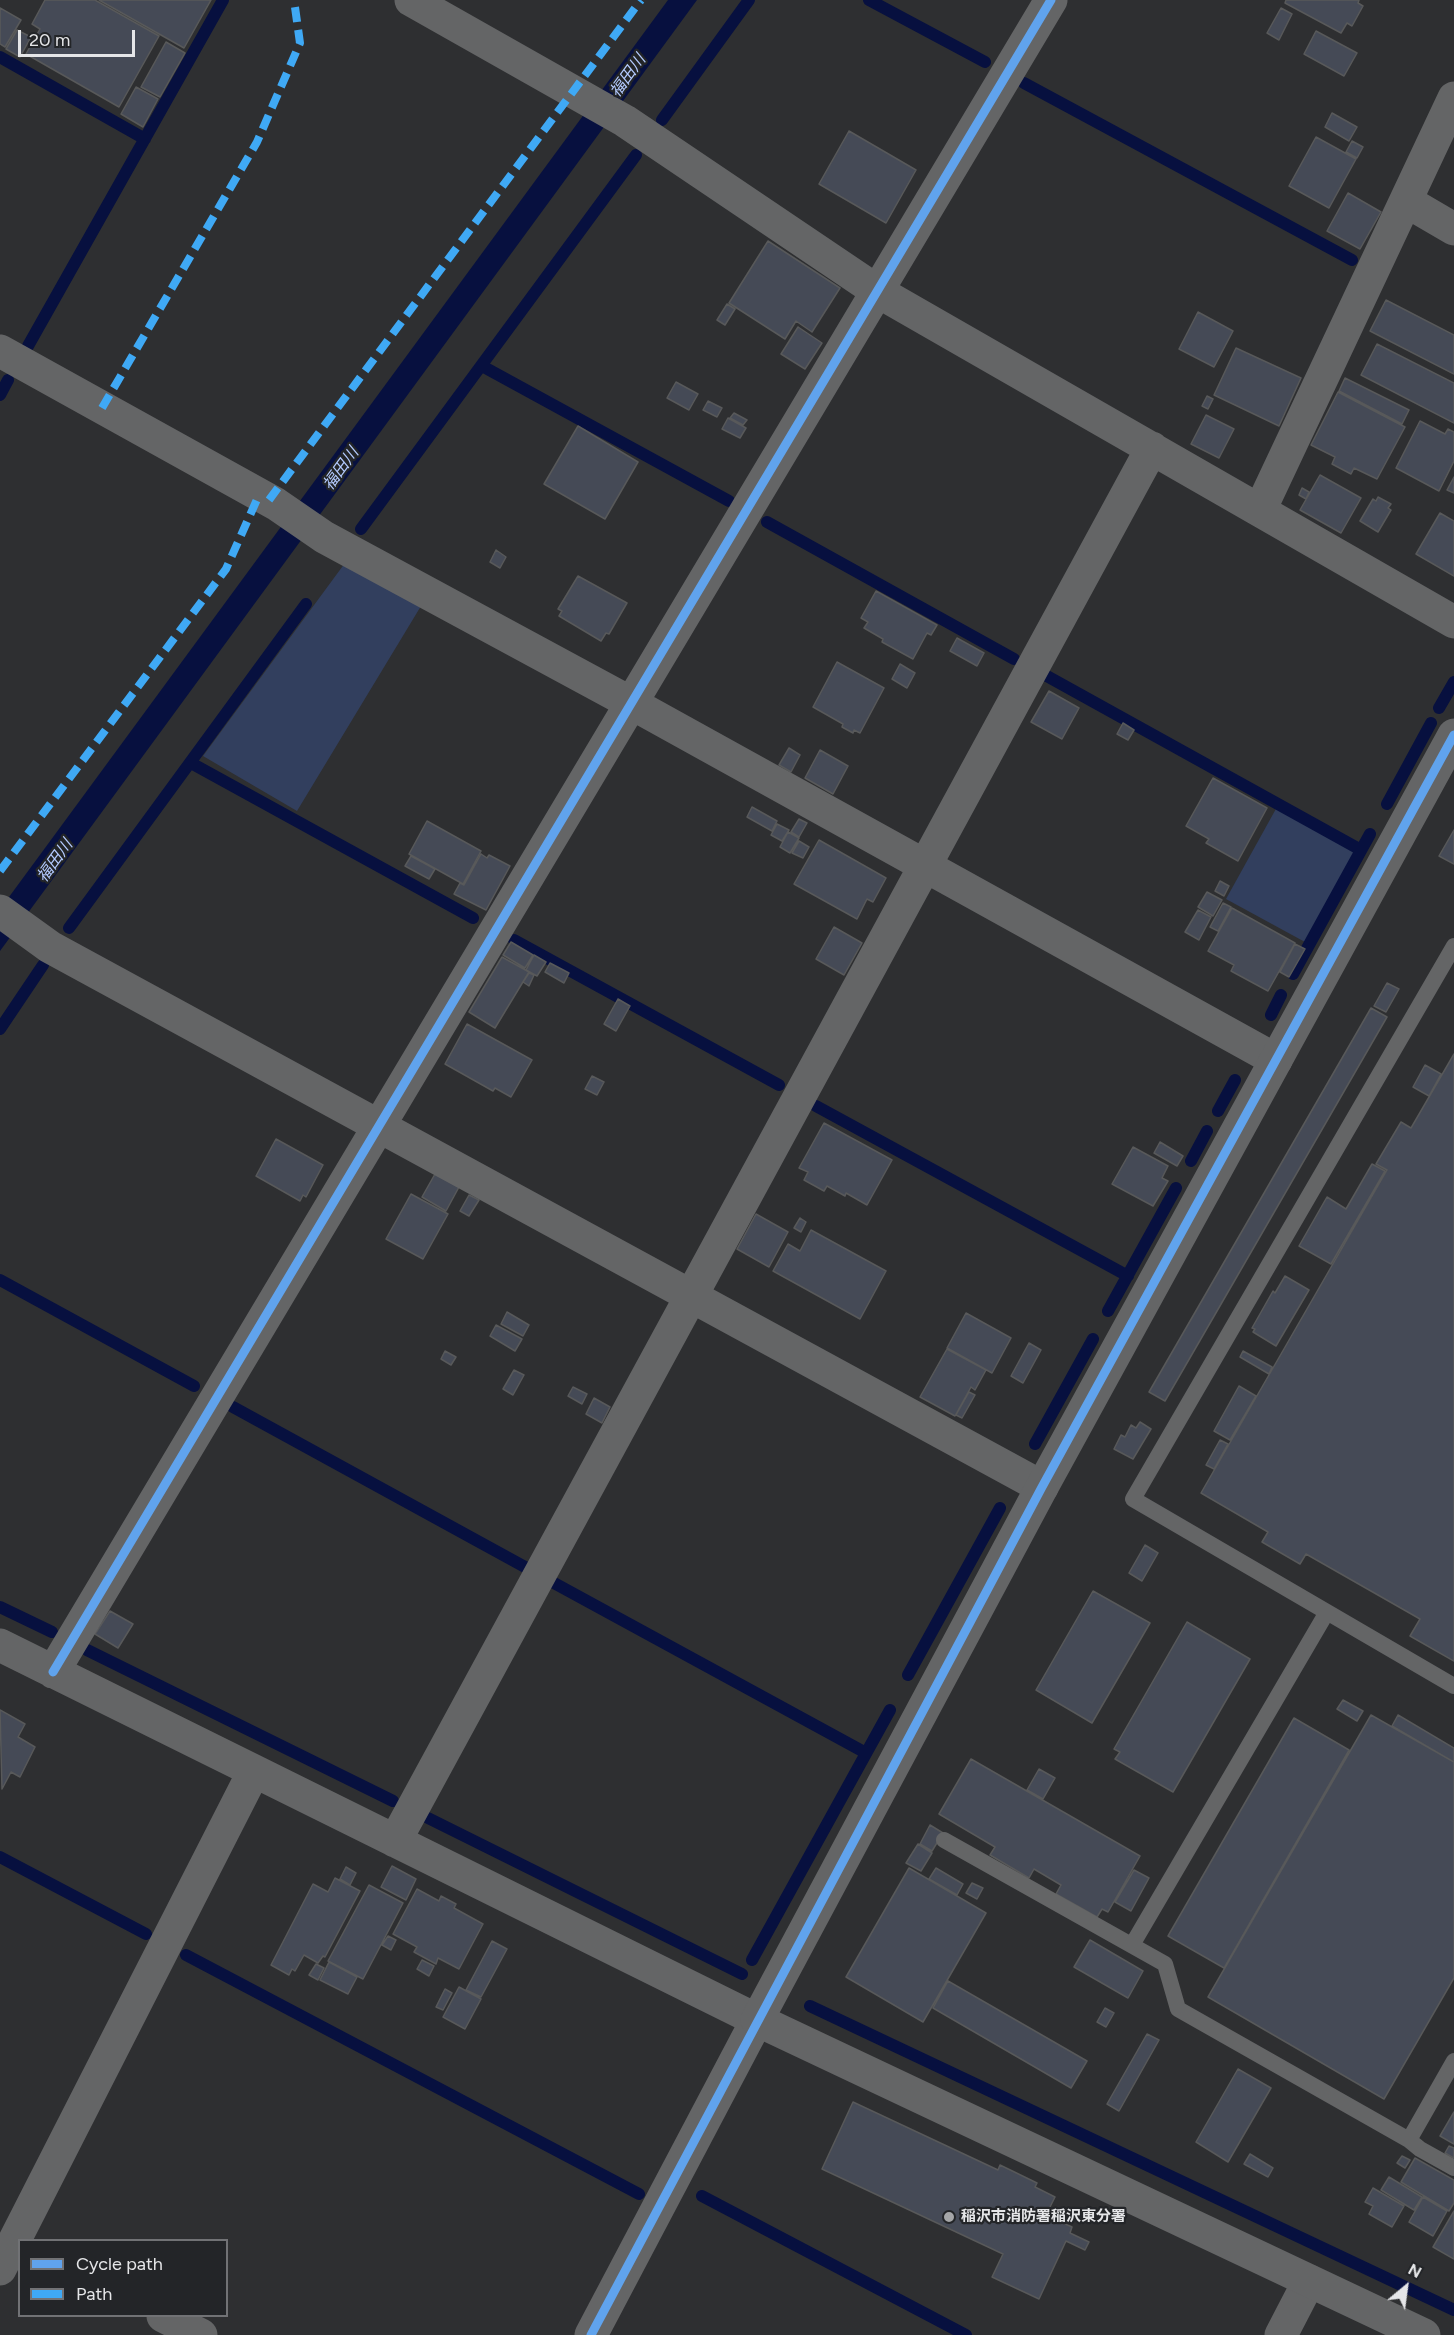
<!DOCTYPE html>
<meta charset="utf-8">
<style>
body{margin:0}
#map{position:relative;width:1454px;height:2335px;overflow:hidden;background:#2e2f31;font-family:Figtree,sans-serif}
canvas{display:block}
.legend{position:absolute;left:18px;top:2239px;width:210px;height:78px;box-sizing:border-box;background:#232528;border:2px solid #717275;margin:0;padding:8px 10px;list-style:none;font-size:18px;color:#e5e6e8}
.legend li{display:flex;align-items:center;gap:12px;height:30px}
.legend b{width:30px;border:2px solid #717275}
.north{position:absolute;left:1376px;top:2257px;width:60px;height:60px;-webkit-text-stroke:4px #232528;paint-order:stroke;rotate:29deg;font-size:16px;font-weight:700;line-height:24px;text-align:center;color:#e5e6e8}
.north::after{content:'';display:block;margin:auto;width:21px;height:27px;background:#e5e6e8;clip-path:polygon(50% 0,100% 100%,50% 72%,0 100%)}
.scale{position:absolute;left:18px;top:30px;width:117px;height:27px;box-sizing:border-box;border:3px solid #e5e6e8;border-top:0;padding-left:8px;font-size:18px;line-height:21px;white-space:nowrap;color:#e5e6e8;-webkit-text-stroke:4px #232528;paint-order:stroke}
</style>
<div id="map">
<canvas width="1454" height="2335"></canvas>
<ul class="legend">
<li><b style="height:8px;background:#60a3ed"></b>Cycle path</li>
<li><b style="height:8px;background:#3fa9f5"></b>Path</li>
</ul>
<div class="north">N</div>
<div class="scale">20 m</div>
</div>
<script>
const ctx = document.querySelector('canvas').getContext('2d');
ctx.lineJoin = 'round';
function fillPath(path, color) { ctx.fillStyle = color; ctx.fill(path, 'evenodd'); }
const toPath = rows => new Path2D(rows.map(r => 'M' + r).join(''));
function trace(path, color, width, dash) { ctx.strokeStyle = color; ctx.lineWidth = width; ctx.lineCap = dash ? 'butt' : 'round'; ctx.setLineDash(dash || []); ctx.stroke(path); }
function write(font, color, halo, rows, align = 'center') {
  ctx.font = font + ' Figtree,"Noto Sans JP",sans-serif'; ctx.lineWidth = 4.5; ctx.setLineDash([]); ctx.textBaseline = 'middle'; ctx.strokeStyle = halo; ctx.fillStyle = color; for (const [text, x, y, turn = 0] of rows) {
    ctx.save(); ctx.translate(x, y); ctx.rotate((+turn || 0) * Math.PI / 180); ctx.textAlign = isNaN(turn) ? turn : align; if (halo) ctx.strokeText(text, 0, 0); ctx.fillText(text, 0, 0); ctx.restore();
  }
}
const green = toPath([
 [345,563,421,606,297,811,203,756],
 [1277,807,1355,851,1305,942,1226,899]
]);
const water = toPath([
 [668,0,697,0,0,951,0,910,9,897]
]);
const stream = toPath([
 [869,0,985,62],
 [0,57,145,139],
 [1024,83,1352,260],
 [662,120,749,0],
 [28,346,223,0],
 [482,366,729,501],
 [0,395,8,380],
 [767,522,1014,659],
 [361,529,636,155],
 [1045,675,1361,850],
 [1439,708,1454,682],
 [191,763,473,918],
 [1387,804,1431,723],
 [69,928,306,604],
 [514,940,779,1085],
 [1293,974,1370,834],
 [1271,1015,1281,995],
 [0,1029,43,965],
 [816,1106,1128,1276],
 [1218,1111,1235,1080],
 [1191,1161,1207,1131],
 [0,1280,194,1386],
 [1108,1311,1176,1188],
 [233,1407,525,1567],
 [1035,1444,1093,1339],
 [554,1583,866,1753],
 [0,1607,52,1632],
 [87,1650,393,1801],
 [908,1675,1000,1508],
 [428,1818,742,1974],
 [0,1857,146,1934],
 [186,1955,639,2194],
 [752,1960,890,1710],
 [810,2006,1454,2310],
 [702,2196,966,2335]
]);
const building = toPath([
 [45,0,95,0,159,36,119,107,26,54,40,29,32,24,45,0],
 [99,0,211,0,184,48,99,0],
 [1286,0,1359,0,1358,3,1363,6,1352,26,1347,23,1341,33,1285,3,1286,0],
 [0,8,21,20,5,47,0,44,0,8],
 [1281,8,1292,14,1279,40,1267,33,1281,8],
 [17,30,31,37,20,57,6,49,17,30],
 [1316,31,1357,53,1344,76,1304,54,1316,31],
 [166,42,185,53,160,97,141,87,166,42],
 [136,87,158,99,143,127,121,114,136,87],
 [1332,113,1357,127,1349,141,1325,127,1332,113],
 [849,131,916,170,886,223,819,184,849,131],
 [1316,137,1356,159,1329,208,1289,186,1316,137],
 [1352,141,1363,147,1357,158,1346,152,1352,141],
 [1348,193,1381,212,1360,249,1327,231,1348,193],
 [768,241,840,288,812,332,796,321,785,339,729,303,768,241],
 [1386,300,1454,335,1454,374,1370,331,1386,300],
 [727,304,735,309,725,325,717,320,727,304],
 [1198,312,1233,331,1214,367,1179,349,1198,312],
 [798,327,822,343,805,369,781,354,798,327],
 [1377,344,1454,383,1454,423,1361,375,1377,344],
 [1236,348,1301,378,1279,426,1214,395,1236,348],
 [1345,378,1409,410,1402,424,1339,391,1345,378],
 [676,382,698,394,689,410,667,398,676,382],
 [1338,392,1405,427,1377,479,1354,468,1351,474,1332,464,1335,457,1311,445,1338,392],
 [1207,396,1213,399,1208,409,1202,406,1207,396],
 [708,401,722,408,717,417,703,410,708,401],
 [734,413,747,420,743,425,730,418,734,413],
 [1206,415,1234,429,1219,458,1191,444,1206,415],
 [728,418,746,428,740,438,722,429,728,418],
 [1420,421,1445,434,1448,429,1454,432,1454,461,1439,491,1396,468,1420,421],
 [578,426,638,462,605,519,544,484,578,426],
 [1320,475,1361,498,1341,533,1300,510,1320,475],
 [1454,477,1454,493,1447,490,1454,477],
 [1302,488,1309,492,1306,499,1299,495,1302,488],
 [1378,497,1391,504,1388,508,1391,510,1378,532,1360,521,1373,499,1376,501,1378,497],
 [1440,513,1454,521,1454,576,1416,554,1440,513],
 [496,550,506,557,500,568,490,562,496,550],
 [578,576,627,603,609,634,606,633,601,641,559,616,562,611,558,609,578,576],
 [876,591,937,625,931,635,927,633,913,659,882,642,883,639,864,628,868,622,861,618,876,591],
 [957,638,984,653,977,666,950,651,957,638],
 [837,662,884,688,860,733,854,730,853,733,842,727,843,724,813,707,837,662],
 [900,664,915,673,907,688,892,679,900,664],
 [1049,691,1079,708,1062,739,1031,722,1049,691],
 [1123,723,1134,730,1128,740,1117,734,1123,723],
 [789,748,800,755,791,772,779,765,789,748],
 [820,750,848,766,833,794,805,778,820,750],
 [1213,778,1267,808,1238,861,1206,843,1209,839,1186,826,1213,778],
 [752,807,777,821,772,831,747,817,752,807],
 [799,819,807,823,799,837,791,832,799,819],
 [427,821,481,851,463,884,409,854,427,821],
 [777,824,789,830,782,841,771,835,777,824],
 [1454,830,1454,864,1439,856,1454,830],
 [788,832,799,838,790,853,780,847,788,832],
 [819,840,886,878,873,902,867,899,857,919,794,884,819,840],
 [799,841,809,847,803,858,792,853,799,841],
 [481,854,487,858,489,855,510,866,486,910,454,894,460,883,464,885,481,854],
 [411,856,435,869,429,879,405,866,411,856],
 [1220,881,1229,886,1224,896,1215,891,1220,881],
 [1207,892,1222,900,1213,916,1198,907,1207,892],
 [1223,903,1231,907,1218,931,1210,927,1223,903],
 [1232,908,1295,943,1268,991,1231,971,1234,965,1208,951,1232,908],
 [1198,910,1211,917,1199,940,1185,932,1198,910],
 [834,927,862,943,844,975,816,959,834,927],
 [511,942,533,955,525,968,503,955,511,942],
 [1295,944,1305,949,1289,977,1280,972,1295,944],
 [534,955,546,962,537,976,526,970,534,955],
 [502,957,529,972,495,1028,469,1012,502,957],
 [550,963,569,973,564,983,545,972,550,963],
 [529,973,534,975,529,986,523,982,529,973],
 [1387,983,1399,989,1386,1012,1374,1006,1387,983],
 [618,999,630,1006,616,1031,604,1024,618,999],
 [1371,1008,1387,1017,1165,1401,1149,1392,1371,1008],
 [467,1024,532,1060,511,1097,495,1088,493,1091,445,1064,467,1024],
 [1454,1054,1454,1661,1410,1636,1420,1619,1306,1554,1300,1564,1262,1542,1268,1532,1201,1493,1387,1170,1376,1164,1401,1122,1411,1128,1454,1054],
 [1425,1065,1441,1074,1429,1096,1413,1087,1425,1065],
 [592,1076,604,1082,597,1095,585,1089,592,1076],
 [824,1123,892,1160,867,1205,846,1193,845,1196,827,1186,824,1191,804,1180,808,1172,799,1168,824,1123],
 [276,1139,323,1165,306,1197,303,1195,300,1201,256,1176,276,1139],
 [1160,1142,1183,1156,1177,1166,1154,1153,1160,1142],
 [1133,1147,1168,1166,1162,1178,1168,1181,1153,1206,1112,1184,1133,1147],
 [1372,1164,1385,1171,1331,1264,1299,1246,1327,1197,1346,1209,1372,1164],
 [435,1174,459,1187,446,1211,422,1197,435,1174],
 [411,1194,448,1214,423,1259,386,1239,411,1194],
 [469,1195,479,1200,469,1216,460,1211,469,1195],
 [756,1214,788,1232,769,1267,737,1249,756,1214],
 [800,1218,806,1222,801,1232,794,1228,800,1218],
 [811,1230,886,1271,860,1319,773,1271,788,1244,800,1251,811,1230],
 [1285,1276,1309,1290,1276,1346,1253,1332,1255,1329,1252,1328,1273,1291,1275,1293,1285,1276],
 [507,1312,529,1325,523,1336,501,1324,507,1312],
 [966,1313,1011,1338,992,1373,947,1348,966,1313],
 [496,1325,522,1339,515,1351,490,1336,496,1325],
 [1029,1343,1041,1350,1023,1383,1011,1376,1029,1343],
 [947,1349,986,1370,975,1390,971,1387,955,1416,920,1397,947,1349],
 [445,1351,456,1357,451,1365,441,1359,445,1351],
 [1243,1351,1272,1367,1269,1374,1240,1357,1243,1351],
 [514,1370,524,1375,513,1395,503,1389,514,1370],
 [1239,1386,1256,1396,1230,1440,1214,1431,1239,1386],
 [573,1387,587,1394,582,1404,568,1396,573,1387],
 [969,1392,975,1395,962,1418,956,1415,969,1392],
 [594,1398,610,1407,602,1423,586,1414,594,1398],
 [1140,1422,1151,1429,1133,1459,1114,1449,1121,1435,1125,1437,1131,1425,1136,1428,1140,1422],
 [1220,1440,1228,1444,1214,1469,1206,1465,1220,1440],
 [1145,1545,1158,1553,1142,1581,1129,1573,1145,1545],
 [1093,1591,1150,1623,1092,1723,1036,1690,1093,1591],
 [110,1611,133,1624,118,1648,95,1634,110,1611],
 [1187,1622,1250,1659,1173,1792,1115,1759,1120,1752,1114,1749,1187,1622],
 [1343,1700,1363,1711,1357,1721,1337,1709,1343,1700],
 [0,1710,25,1724,18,1737,35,1747,20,1777,11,1772,2,1789,0,1710],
 [1371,1715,1454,1762,1454,1978,1384,2099,1208,1997,1371,1715],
 [1398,1715,1454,1748,1454,1762,1392,1726,1398,1715],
 [1294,1718,1349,1750,1224,1968,1168,1936,1294,1718],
 [971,1759,1140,1856,1108,1912,1102,1909,1097,1917,1056,1894,1061,1885,1034,1869,1029,1878,990,1855,995,1847,939,1814,971,1759],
 [1039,1769,1055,1778,1043,1799,1027,1790,1039,1769],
 [930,1825,943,1833,932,1851,920,1844,930,1825],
 [918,1844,932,1853,921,1871,906,1863,918,1844],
 [392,1866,416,1879,406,1900,381,1887,392,1866],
 [346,1867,356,1873,350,1885,340,1879,346,1867],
 [909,1868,986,1913,923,2022,846,1977,909,1868],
 [936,1868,963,1884,957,1895,929,1879,936,1868],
 [1134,1870,1149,1878,1131,1911,1115,1902,1134,1870],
 [335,1878,360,1891,325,1957,323,1956,318,1963,304,1955,295,1971,292,1969,289,1975,271,1965,313,1884,328,1892,335,1878],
 [972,1883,983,1888,977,1899,966,1893,972,1883],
 [369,1885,403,1903,363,1979,328,1961,369,1885],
 [417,1889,439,1901,441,1896,456,1904,454,1908,483,1924,459,1969,438,1958,436,1964,414,1952,417,1947,393,1934,417,1889],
 [388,1936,396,1940,391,1950,382,1945,388,1936],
 [1090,1940,1143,1971,1128,1998,1074,1967,1090,1940],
 [492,1941,507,1949,481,1997,466,1990,492,1941],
 [422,1960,434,1966,429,1976,417,1969,422,1960],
 [329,1962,357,1977,348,1994,320,1980,329,1962],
 [316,1964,324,1968,318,1980,309,1975,316,1964],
 [948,1981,1087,2061,1071,2088,933,2008,948,1981],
 [459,1987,481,1999,465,2029,443,2017,459,1987],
 [445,1989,452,1993,443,2010,436,2007,445,1989],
 [1105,2008,1114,2013,1106,2027,1097,2022,1105,2008],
 [1147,2034,1159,2040,1119,2111,1107,2104,1147,2034],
 [1238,2069,1271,2088,1228,2162,1196,2142,1238,2069],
 [853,2102,998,2170,1000,2165,1037,2183,1035,2187,1055,2197,1046,2215,1072,2227,1070,2233,1089,2242,1085,2250,1066,2241,1039,2299,992,2277,1003,2254,822,2169,853,2102],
 [1454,2112,1454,2144,1440,2136,1454,2112],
 [1449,2146,1454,2148,1454,2158,1445,2153,1449,2146],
 [1250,2154,1273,2168,1268,2177,1244,2164,1250,2154],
 [1402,2156,1410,2160,1405,2168,1397,2163,1402,2156],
 [1415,2158,1454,2180,1454,2203,1449,2211,1401,2182,1415,2158],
 [1389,2177,1422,2197,1414,2210,1381,2190,1389,2177],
 [1373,2188,1404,2206,1392,2227,1369,2214,1373,2206,1365,2202,1373,2188],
 [1423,2197,1447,2211,1433,2236,1409,2222,1423,2197],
 [1454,2211,1454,2259,1433,2247,1454,2211]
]);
const service = toPath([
 [1454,946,1133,1499,1454,1686],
 [944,1840,1165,1964,1178,2009,1409,2140,1454,2061],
 [1132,1945,1327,1612],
 [1409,2140,1420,2149,1454,2168]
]);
const minor = toPath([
 [411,0,625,121,877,291,1454,622],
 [1406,201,1454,229],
 [0,351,276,504,324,537,631,703,1276,1060],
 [1260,510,1454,98],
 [0,911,50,947,1042,1487],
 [0,1645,757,2020,591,2335],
 [53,1672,1051,0],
 [395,1841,1152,448],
 [0,2269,254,1771],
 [163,2316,201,2335],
 [1281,2335,1309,2281]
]);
const tertiary = toPath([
 [1424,2335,757,2020,1042,1487,1454,735]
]);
const quiet = toPath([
 [102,408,257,142,300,43,294,0],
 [269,500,641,0],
 [0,871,226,569,259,495]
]);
const cycleway = toPath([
 [53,1672,1051,0],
 [591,2335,1042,1487,1454,735]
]);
const markers = [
 [949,2217,6,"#a5a6a8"]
];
const poiNames = [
 ["稲沢市消防署稲沢東分署",961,2217]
];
const waterNames = [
 ["福田川",628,76,-54],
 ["福田川",341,469,-54],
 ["福田川",55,861,-54]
];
fillPath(green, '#323f5e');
fillPath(water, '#07103f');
trace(stream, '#07103f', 12);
fillPath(building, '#454a56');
trace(building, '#58595a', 1.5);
trace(service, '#646566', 16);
trace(minor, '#646566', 33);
trace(tertiary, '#646566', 33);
trace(quiet, '#3fa9f5', 8, [15, 8]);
trace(cycleway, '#60a3ed', 9);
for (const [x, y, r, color] of markers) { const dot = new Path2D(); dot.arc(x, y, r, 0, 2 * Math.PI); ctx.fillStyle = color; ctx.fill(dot); trace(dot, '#232528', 2); }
write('bold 15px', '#e5e6e8', '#232528', poiNames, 'left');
write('italic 16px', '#b4cbff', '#232528', waterNames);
</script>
